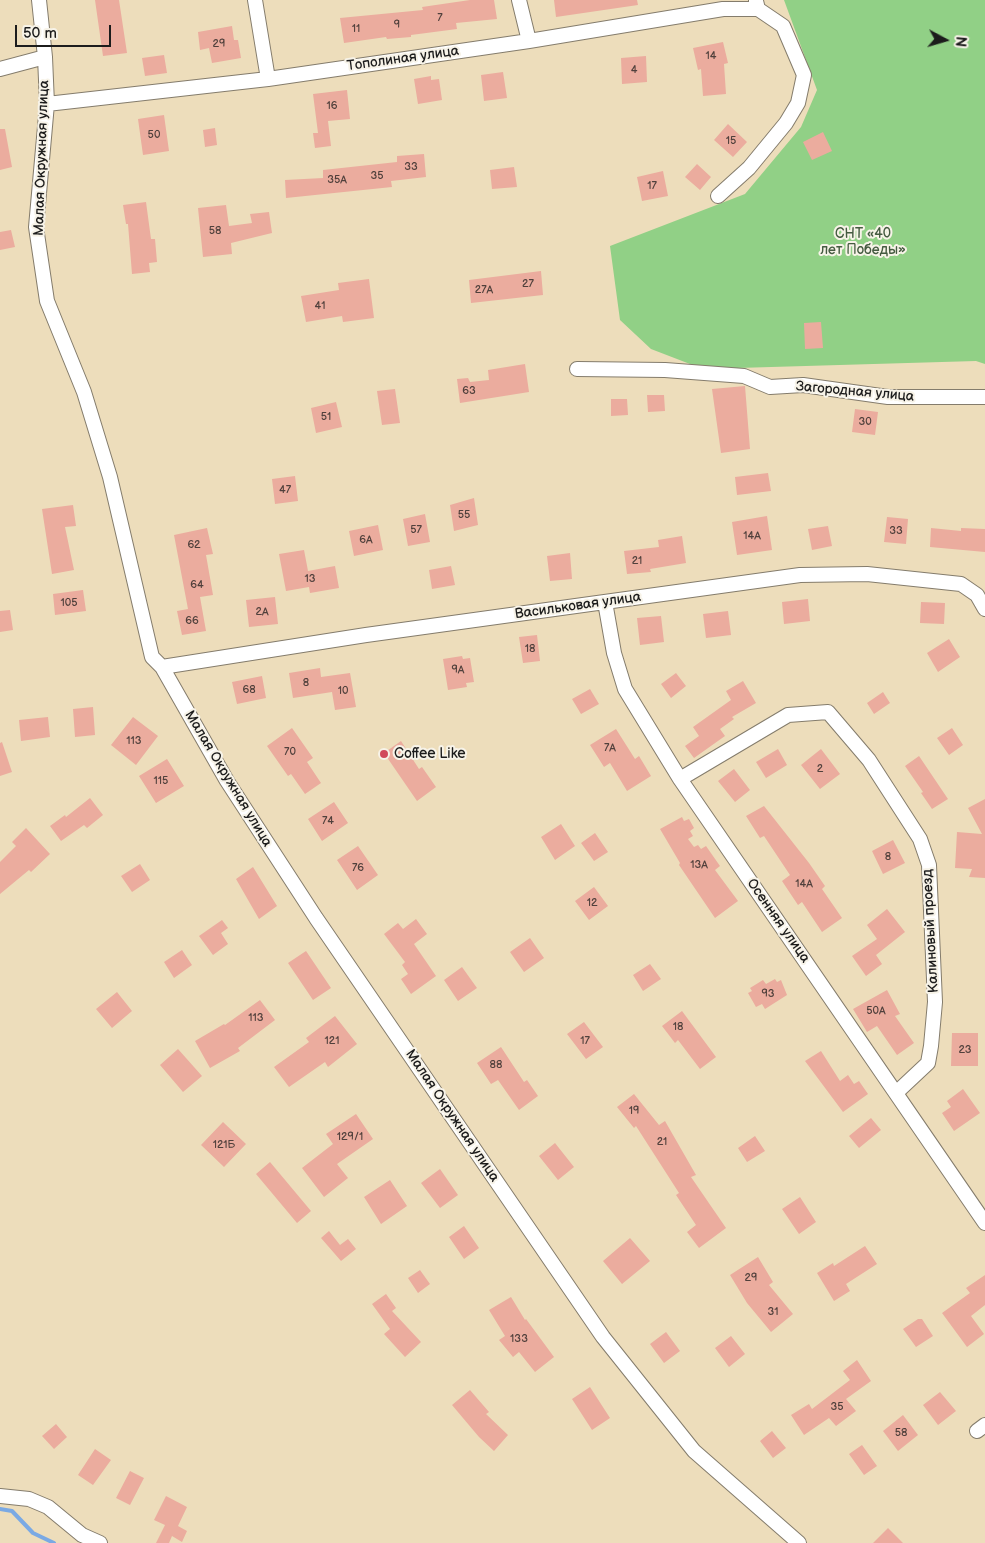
<!DOCTYPE html>
<meta charset="utf-8">
<style>
body{margin:0}
#map{position:relative;width:985px;height:1543px;overflow:hidden;background:#edddbb;font-family:"Balsamiq Sans",sans-serif}
canvas{display:block}
.north{position:absolute;left:920px;top:15px;width:50px;height:50px;-webkit-text-stroke:4px #f7f3e8;paint-order:stroke;rotate:96deg;font-size:14px;font-weight:700;line-height:20px;text-align:center;color:#1c1c1c}
.north::after{content:'';display:block;margin:auto;width:18px;height:22px;background:#1c1c1c;clip-path:polygon(50% 0,100% 100%,50% 72%,0 100%)}
.scale{position:absolute;left:15px;top:25px;width:96px;height:22px;box-sizing:border-box;border:2px solid #1c1c1c;border-top:0;padding-left:6px;font-size:15px;line-height:18px;white-space:nowrap;color:#1c1c1c;-webkit-text-stroke:4px #f7f3e8;paint-order:stroke}
</style>
<div id="map">
<canvas width="985" height="1543"></canvas>
<div class="north">N</div>
<div class="scale">50 m</div>
</div>
<script>
const ctx = document.querySelector('canvas').getContext('2d');
ctx.lineJoin = 'round';
function fillPath(path, color) { ctx.fillStyle = color; ctx.fill(path, 'evenodd'); }
const toPath = rows => new Path2D(rows.map(r => 'M' + r).join(''));
function trace(path, color, width, dash) { ctx.strokeStyle = color; ctx.lineWidth = width; ctx.lineCap = dash ? 'butt' : 'round'; ctx.setLineDash(dash || []); ctx.stroke(path); }
function write(font, color, halo, rows, align = 'center') {
  ctx.font = font + ' "Balsamiq Sans",sans-serif'; ctx.lineWidth = 4; ctx.setLineDash([]); ctx.textBaseline = 'middle'; ctx.strokeStyle = halo; ctx.fillStyle = color; for (const [text, x, y, turn = 0] of rows) {
    ctx.save(); ctx.translate(x, y); ctx.rotate((+turn || 0) * Math.PI / 180); ctx.textAlign = isNaN(turn) ? turn : align; if (halo) ctx.strokeText(text, 0, 0); ctx.fillText(text, 0, 0); ctx.restore();
  }
}
const green = toPath([
 [784,0,985,0,985,364,976,361,703,369,651,349,620,320,610,246,745,194,801,127,817,90]
]);
const stream = toPath([
 [0,1509,12,1511,33,1533,54,1543]
]);
const building = toPath([
 [95,0,119,0,127,53,103,56],
 [470,0,494,0,497,19,456,23,457,29,411,35,411,37,387,39,386,37,344,43,340,18,423,10,422,7],
 [554,0,637,0,638,5,556,17],
 [232,26,234,40,238,40,241,58,212,63,209,48,200,50,198,32],
 [723,42,728,63,724,64,726,94,703,96,701,69,698,70,693,48],
 [164,55,167,73,145,76,142,58],
 [646,56,647,82,622,84,621,58],
 [503,72,507,98,484,101,481,75],
 [431,76,431,80,439,79,442,100,418,104,414,79],
 [347,90,350,119,328,121,331,146,315,148,313,133,318,133,313,94],
 [164,115,169,151,143,155,138,119],
 [728,124,747,142,733,157,714,140],
 [215,128,217,145,205,147,203,130],
 [0,129,5,129,12,167,0,170],
 [823,132,832,151,812,160,803,142],
 [424,154,426,177,391,181,392,187,286,198,285,180,323,178,323,170,397,162,397,156],
 [697,164,711,177,700,190,685,177],
 [514,167,517,187,492,189,490,170],
 [663,171,668,196,642,201,637,177],
 [146,202,151,239,155,239,157,262,149,263,150,272,132,274,128,224,126,224,123,205],
 [226,205,229,226,252,223,250,214,269,212,272,233,231,243,232,254,203,257,198,208],
 [11,230,15,247,0,250,0,232],
 [541,271,543,295,471,303,469,280],
 [369,279,374,318,343,322,342,316,306,322,301,296,339,290,338,283],
 [821,322,823,348,805,349,804,323],
 [525,364,529,392,460,403,457,379,468,378,470,382,489,380,488,370],
 [745,386,750,449,721,453,712,389],
 [395,389,400,423,382,425,377,391],
 [647,395,664,395,665,411,648,412],
 [611,399,627,399,628,415,611,416],
 [336,402,342,427,316,433,311,408],
 [855,409,878,412,875,435,852,432],
 [768,473,771,491,737,495,735,477],
 [295,476,298,501,275,504,272,479],
 [474,498,478,525,454,531,450,505],
 [73,505,76,526,65,527,74,570,52,574,42,509],
 [425,514,430,542,408,546,403,519],
 [767,516,772,550,737,555,732,522],
 [887,517,908,519,906,544,884,542],
 [378,525,383,550,354,556,349,531],
 [828,526,832,546,812,550,808,529],
 [207,528,213,554,206,555,213,595,200,597,206,631,182,635,177,611,188,609,174,535],
 [931,528,961,531,961,528,985,529,985,552,930,547],
 [682,536,686,563,650,569,651,572,627,574,624,551,659,547,658,540],
 [304,550,308,571,335,566,339,588,310,593,309,587,286,591,279,554],
 [570,553,572,579,550,581,547,556],
 [451,566,455,585,432,589,429,570],
 [83,590,86,611,55,615,53,594],
 [275,597,278,624,249,627,246,600],
 [808,599,810,621,784,624,782,602],
 [921,602,945,603,944,624,920,623],
 [10,610,13,630,0,632,0,611],
 [728,611,731,635,706,638,703,614],
 [661,616,664,642,640,645,637,618],
 [537,635,540,661,523,663,519,637],
 [949,639,960,657,938,672,927,653],
 [462,656,463,659,470,658,474,682,466,683,467,687,448,690,443,659],
 [320,668,321,677,350,673,356,707,335,710,332,692,293,698,289,673],
 [676,673,686,686,671,698,661,684],
 [262,676,266,698,237,704,232,682],
 [743,681,756,703,732,717,734,719,720,729,725,736,694,758,685,746,699,736,693,727,731,700,726,691],
 [590,689,599,704,581,714,572,699],
 [883,692,890,703,874,714,867,703],
 [93,707,95,735,75,737,73,709],
 [48,717,50,737,21,741,19,720],
 [133,717,158,736,136,765,111,745],
 [292,728,313,758,307,762,321,783,305,794,291,774,288,776,267,746],
 [952,728,963,745,949,755,937,738],
 [616,729,635,759,639,756,651,776,627,791,610,763,604,767,590,745],
 [401,741,419,769,422,767,436,787,417,801,384,753],
 [2,742,12,772,0,776,0,743],
 [778,749,787,765,766,778,756,762],
 [821,749,840,774,820,789,801,765],
 [919,756,948,799,932,809,921,793,923,792,905,766],
 [167,759,184,786,156,803,139,776],
 [734,769,750,790,735,802,718,781],
 [90,798,103,815,87,828,84,825,61,841,50,826,65,815,66,817],
 [985,799,985,878,969,877,972,869,955,868,957,832,982,834,968,808],
 [334,802,348,823,322,841,308,819],
 [764,806,809,863,825,886,822,889,842,918,822,932,802,902,798,905,782,881,790,875,764,836,760,838,746,816],
 [682,817,684,821,689,819,694,828,690,831,693,836,688,839,694,847,698,845,701,849,706,846,720,866,715,870,738,901,715,918,679,865,680,863,660,829],
 [561,824,575,846,555,860,541,837],
 [26,828,50,854,31,872,29,870,0,894,0,862,16,846,12,842],
 [595,833,608,852,594,861,581,843],
 [893,840,905,863,883,874,872,851],
 [358,846,378,875,357,890,337,860],
 [140,864,150,880,132,892,121,876],
 [253,867,277,906,259,919,236,879],
 [594,887,608,906,589,920,575,901],
 [887,909,905,932,876,955,882,964,866,976,852,956,877,939,867,925],
 [416,919,427,934,414,944,436,976,411,994,401,979,408,974,402,965,405,962,384,934,398,923,403,929],
 [222,920,228,928,221,933,228,944,213,955,199,936],
 [530,938,544,958,524,972,510,952],
 [182,950,192,965,174,978,164,962],
 [306,951,331,988,313,1000,288,963],
 [650,964,661,979,643,991,633,975],
 [462,967,477,988,458,1001,444,980],
 [775,979,777,982,781,980,787,995,765,1009,762,1004,756,1007,748,993,752,991,750,988,763,980,766,984],
 [887,990,900,1014,895,1016,914,1043,897,1055,877,1026,867,1032,853,1009],
 [117,992,132,1011,112,1028,96,1009],
 [260,1000,275,1020,238,1048,240,1051,210,1068,195,1041,224,1024,225,1025],
 [682,1011,716,1057,700,1069,678,1040,675,1043,662,1026],
 [335,1016,357,1044,328,1067,325,1062,289,1087,274,1067,309,1042,306,1038],
 [584,1022,603,1047,586,1059,567,1034],
 [952,1033,978,1033,978,1066,951,1066],
 [501,1047,524,1082,527,1080,538,1096,519,1110,498,1080,491,1084,477,1063],
 [178,1049,202,1076,183,1092,160,1065],
 [821,1051,840,1081,848,1075,854,1084,859,1081,868,1094,843,1112,805,1061],
 [963,1089,980,1113,954,1131,942,1113,951,1107,947,1101],
 [634,1094,659,1125,665,1121,696,1175,691,1177,726,1228,699,1248,687,1232,696,1225,676,1195,679,1193,636,1126,634,1128,617,1107],
 [356,1114,373,1139,337,1164,348,1178,324,1197,302,1168,333,1144,326,1134],
 [871,1118,881,1130,859,1148,849,1136],
 [223,1122,246,1144,224,1167,201,1145],
 [755,1136,765,1151,747,1162,738,1148],
 [555,1143,574,1167,558,1180,539,1156],
 [270,1162,311,1211,297,1223,256,1174],
 [440,1169,458,1195,440,1208,421,1183],
 [390,1180,407,1206,381,1224,364,1197],
 [800,1197,816,1222,799,1234,782,1209],
 [464,1226,479,1248,464,1259,449,1237],
 [329,1231,340,1245,348,1239,356,1249,341,1261,321,1238],
 [630,1238,650,1261,622,1284,603,1261],
 [865,1246,877,1264,846,1284,850,1291,834,1301,817,1273,833,1263,834,1266],
 [758,1257,773,1282,769,1285,793,1314,771,1332,747,1303,730,1275],
 [420,1270,430,1284,418,1293,408,1278],
 [985,1275,985,1305,971,1316,984,1334,967,1347,942,1313,970,1293,966,1288],
 [386,1294,396,1308,392,1311,421,1342,405,1357,384,1334,390,1329,372,1304],
 [511,1297,525,1320,526,1319,554,1357,535,1372,519,1352,513,1357,499,1340,505,1336,489,1310],
 [918,1319,922,1319,933,1336,916,1347,903,1329],
 [666,1332,680,1351,664,1363,650,1344],
 [731,1336,745,1354,729,1367,715,1348],
 [857,1360,871,1381,846,1399,856,1411,836,1426,829,1418,804,1435,791,1415,809,1404,812,1409,850,1380,843,1371],
 [590,1387,610,1418,592,1430,572,1399],
 [470,1390,489,1412,486,1414,508,1435,494,1451,479,1437,452,1405],
 [940,1392,956,1411,938,1425,923,1405],
 [903,1415,918,1435,898,1451,883,1431],
 [56,1424,67,1437,54,1449,42,1436],
 [772,1431,786,1448,773,1458,760,1441],
 [862,1445,877,1466,864,1475,849,1454],
 [95,1449,111,1460,93,1485,78,1475],
 [130,1471,144,1478,130,1505,116,1498],
 [166,1496,187,1507,178,1526,187,1531,182,1542,172,1536,169,1543,156,1543,165,1525,154,1520],
 [888,1528,903,1543,873,1543]
]);
const minor = toPath([
 [39,0,45,57,47,104,36,227,47,301,84,392,110,477,152,657,162,667,227,781,316,918,603,1337,694,1451,799,1543],
 [255,0,268,79],
 [519,0,529,41],
 [0,69,45,57],
 [47,104,268,79,529,41,723,9,758,9],
 [718,196,749,168,786,123,798,103,804,75,783,26,758,9,756,1],
 [577,369,665,370,744,376,770,387,803,385,888,397,985,397],
 [605,602,614,653,625,689,680,779,985,1223],
 [162,667,366,635,800,575,867,574,961,584,977,595,985,609],
 [680,779,788,715,828,712,869,760,920,839,929,865,935,1002,931,1046,928,1063,896,1093],
 [977,1431,985,1425],
 [0,1496,29,1499,48,1507,82,1535,100,1543]
]);
const markers = [
 [384,754,5,"#d1495b"]
];
const numberNames = [
 ["7",440,18],
 ["9",397,25],
 ["11",356,29],
 ["29",219,44],
 ["14",711,56],
 ["4",634,70],
 ["16",332,106],
 ["50",154,135],
 ["15",731,141],
 ["33",411,167],
 ["35",377,176],
 ["35А",337,180],
 ["17",652,186],
 ["58",215,231],
 ["27",528,284],
 ["27А",484,290],
 ["41",320,306],
 ["63",469,391],
 ["51",326,417],
 ["30",865,422],
 ["47",285,490],
 ["55",464,515],
 ["57",416,530],
 ["33",896,531],
 ["14А",752,536],
 ["6А",366,540],
 ["62",194,545],
 ["21",637,561],
 ["13",310,579],
 ["64",197,585],
 ["105",69,603],
 ["2А",262,612],
 ["66",192,621],
 ["18",530,649],
 ["9А",458,670],
 ["8",306,683],
 ["68",249,690],
 ["10",343,691],
 ["113",134,741],
 ["7А",610,748],
 ["70",290,752],
 ["2",820,769],
 ["115",161,781],
 ["74",328,821],
 ["8",888,857],
 ["13А",699,865],
 ["76",358,868],
 ["14А",804,884],
 ["12",592,903],
 ["93",768,994],
 ["50А",876,1011],
 ["113",256,1018],
 ["18",678,1027],
 ["121",332,1041],
 ["17",585,1041],
 ["23",965,1050],
 ["88",496,1065],
 ["19",634,1111],
 ["129/1",350,1137],
 ["21",662,1142],
 ["121Б",224,1145],
 ["29",751,1278],
 ["31",773,1312],
 ["133",519,1339],
 ["35",837,1407],
 ["58",901,1433]
];
const streetNames = [
 ["Тополиная улица",403,59,-8],
 ["Малая Окружная улица",42,158,-88],
 ["Загородная улица",855,392,5],
 ["Васильковая улица",578,606,-8],
 ["Малая Окружная улица",228,779,59],
 ["Осенняя улица",778,921,55],
 ["Калиновый проезд",931,931,-93],
 ["Малая Окружная улица",452,1116,56]
];
const parkNames = [
 ["СНТ «40",863,234],
 ["лет Победы»",863,250]
];
const poiNames = [
 ["Coffee Like",394,754]
];
fillPath(green, '#91d086');
trace(stream, '#7aa9e4', 4);
fillPath(building, '#ebac9e');
trace(minor, '#847c6c', 16);
trace(minor, '#fff', 14);
for (const [x, y, r, color] of markers) { const dot = new Path2D(); dot.arc(x, y, r, 0, 2 * Math.PI); ctx.fillStyle = color; ctx.fill(dot); trace(dot, '#f7f3e8', 2); }
write('11px', '#50403c', null, numberNames);
write('14px', '#1c1c1c', '#f7f3e8', streetNames);
write('14px', '#455b41', '#f7f3e8', parkNames);
write('14px', '#1c1c1c', '#f7f3e8', poiNames, 'left');
</script>
